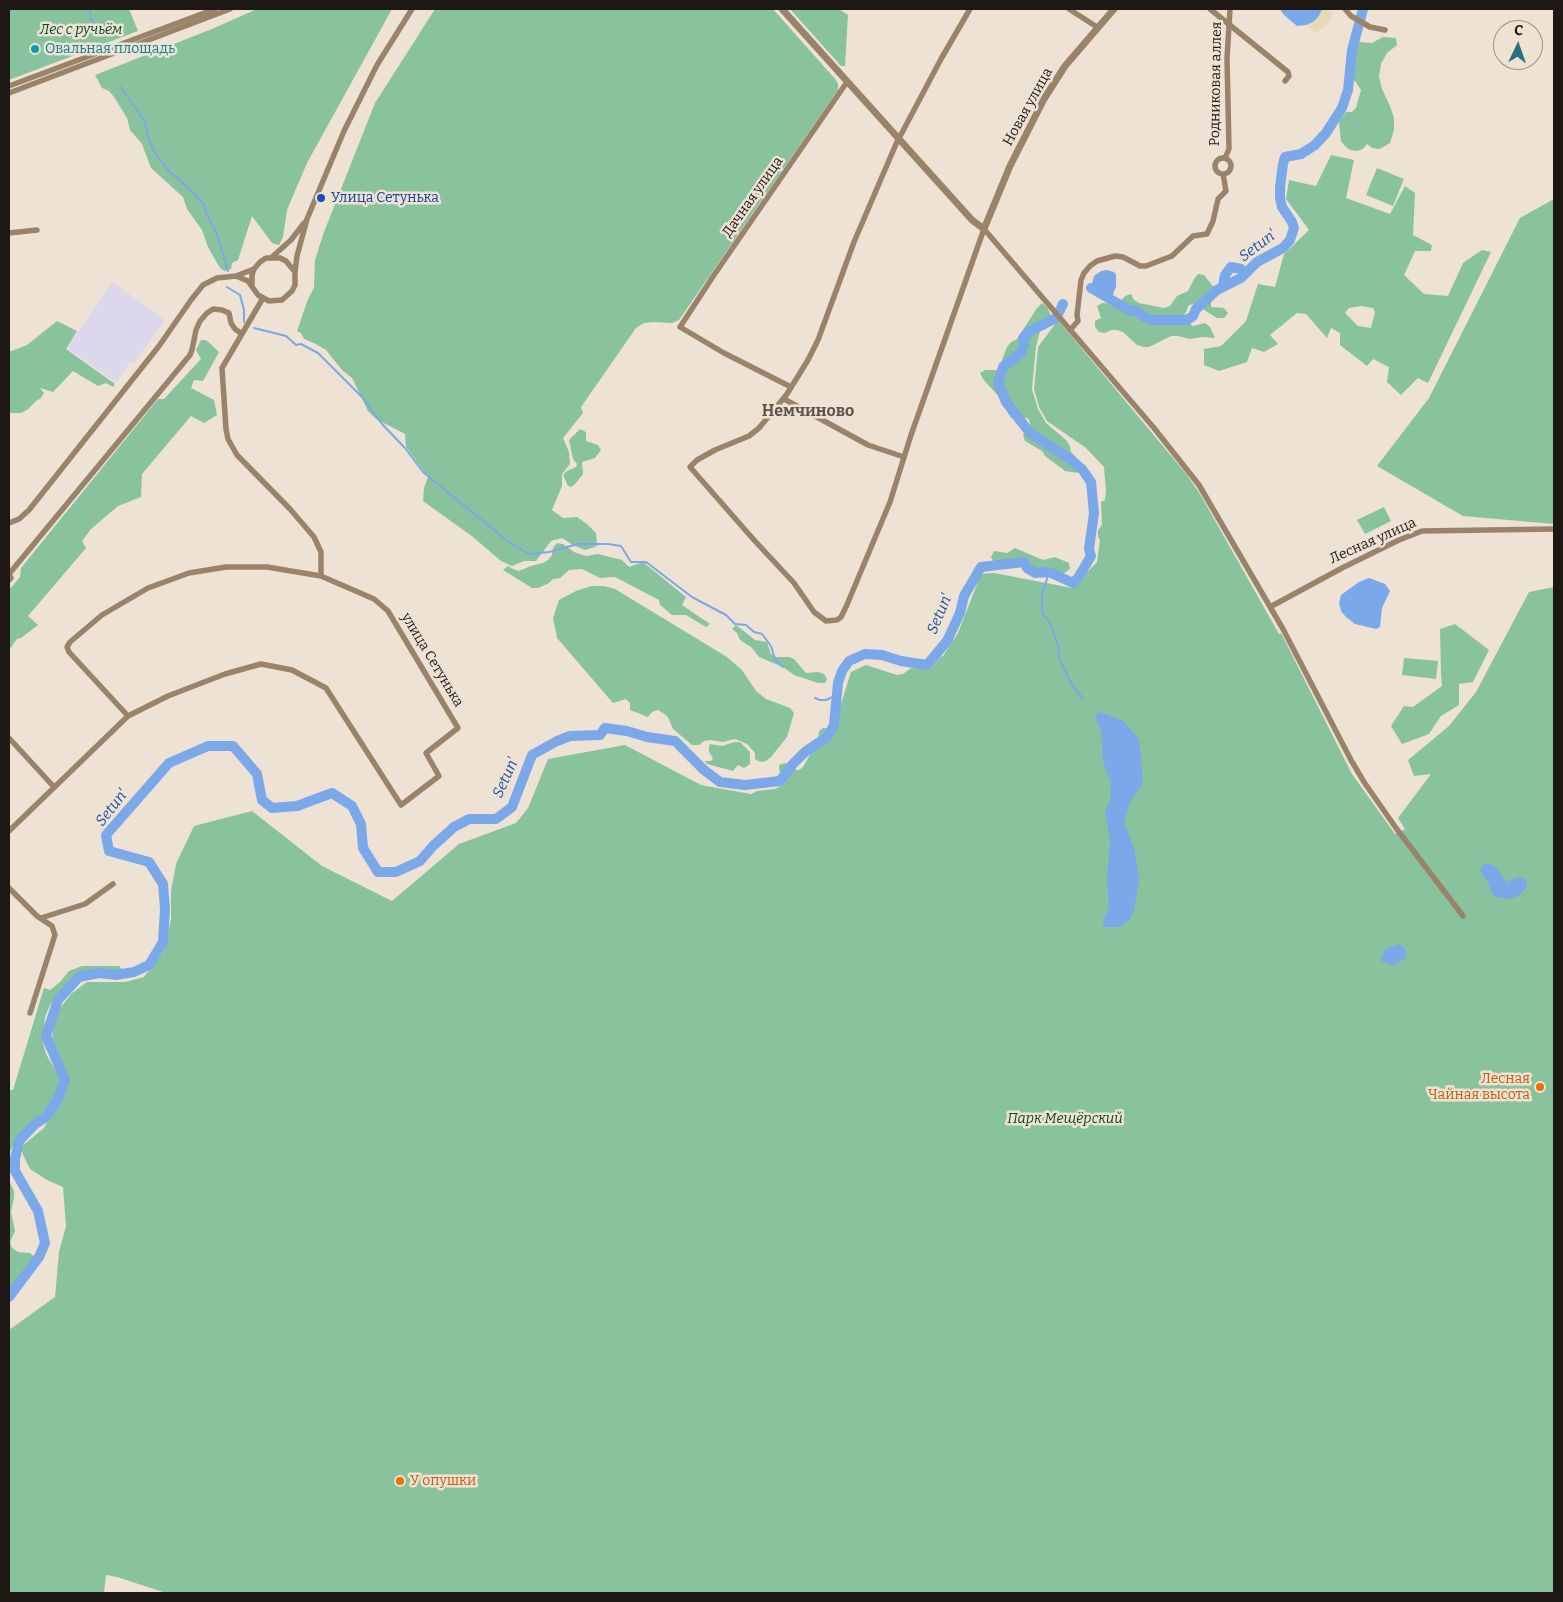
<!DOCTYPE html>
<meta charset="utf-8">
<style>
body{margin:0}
#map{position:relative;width:1563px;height:1602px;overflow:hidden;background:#eee2d5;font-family:Bitter,serif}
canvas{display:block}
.frame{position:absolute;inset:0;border:10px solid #1d1814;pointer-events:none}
.north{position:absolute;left:1493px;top:20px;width:50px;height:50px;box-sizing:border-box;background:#eee2d5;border:1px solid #9a9188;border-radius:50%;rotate:3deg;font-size:14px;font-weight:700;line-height:20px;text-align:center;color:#1d1814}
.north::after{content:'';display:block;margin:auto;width:18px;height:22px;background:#28707b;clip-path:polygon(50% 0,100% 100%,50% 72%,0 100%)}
</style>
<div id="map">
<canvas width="1563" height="1602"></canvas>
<div class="frame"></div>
<div class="north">С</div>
</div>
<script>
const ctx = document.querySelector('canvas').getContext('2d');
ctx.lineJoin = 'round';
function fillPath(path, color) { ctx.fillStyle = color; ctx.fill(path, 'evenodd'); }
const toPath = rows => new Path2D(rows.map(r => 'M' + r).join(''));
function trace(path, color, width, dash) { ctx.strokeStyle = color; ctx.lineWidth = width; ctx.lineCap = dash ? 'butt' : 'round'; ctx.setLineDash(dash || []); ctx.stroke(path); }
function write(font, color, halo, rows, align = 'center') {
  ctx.font = font + ' Bitter,serif'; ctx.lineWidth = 5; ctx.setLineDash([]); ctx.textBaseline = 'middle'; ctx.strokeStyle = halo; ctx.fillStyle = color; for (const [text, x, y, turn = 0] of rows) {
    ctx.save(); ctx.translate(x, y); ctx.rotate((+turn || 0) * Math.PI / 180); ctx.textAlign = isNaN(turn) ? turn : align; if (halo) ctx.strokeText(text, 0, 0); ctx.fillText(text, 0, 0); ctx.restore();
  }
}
const industrial = toPath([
 [112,282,165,320,134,363,130,362,116,383,67,348]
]);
const green = toPath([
 [9,9,129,9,138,31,9,80],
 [257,9,392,9,307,163,287,210,283,237,279,245,272,243,252,216,238,260,232,263,231,269,225,271,221,269,217,263,208,247,202,230,187,209,183,197,151,168,142,144,130,130,127,118,114,97,109,91,102,88,95,75,212,29],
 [435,9,773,9,836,80,838,84,838,90,679,320,672,323,653,322,644,323,636,328,581,407,583,413,563,438,569,452,570,464,562,474,562,486,552,510,563,518,577,517,587,524,596,533,597,546,585,550,573,545,562,538,551,541,536,561,524,561,512,566,501,561,473,537,423,501,424,488,428,477,406,447,405,434,376,419,368,411,352,378,342,370,326,350,316,344,304,339,301,333,297,331,308,299,314,288,315,260,324,232,375,103],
 [790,9,839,9,848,15,845,66,841,66],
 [1383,37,1396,38,1397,45,1387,53,1381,64,1379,77,1382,89,1390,106,1394,118,1394,130,1390,143,1385,146,1379,149,1372,148,1367,144,1363,149,1357,151,1350,150,1345,146,1341,141,1339,122,1346,112,1352,112,1356,108,1361,90,1353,78,1353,72,1356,47,1359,42,1372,43],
 [1331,155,1354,160,1346,198,1390,214,1405,186,1415,193,1413,235,1432,245,1431,251,1415,251,1404,275,1424,294,1448,296,1463,263,1482,250,1491,252,1428,383,1418,378,1401,395,1387,382,1389,367,1373,359,1367,366,1340,345,1340,333,1331,328,1327,338,1306,314,1297,313,1270,335,1278,344,1264,352,1252,348,1247,362,1219,371,1204,365,1204,349,1221,346,1246,321,1258,284,1275,287,1284,254,1309,230,1286,199,1289,180,1316,186],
 [1361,306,1373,308,1375,312,1371,328,1358,326,1345,313,1349,308],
 [1377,168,1404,179,1393,206,1366,195],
 [1554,199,1554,524,1463,516,1377,466,1429,398,1520,218],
 [1198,274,1204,275,1216,290,1211,301,1211,307,1224,308,1228,313,1224,318,1217,318,1195,304,1189,305,1184,316,1187,322,1193,326,1205,323,1210,327,1215,338,1202,337,1190,339,1178,336,1171,336,1149,347,1143,347,1137,345,1123,332,1117,330,1111,330,1105,333,1099,332,1095,327,1095,321,1101,318,1097,306,1102,303,1115,304,1121,301,1125,296,1131,294,1134,300,1139,303,1164,308,1170,306,1177,296,1188,291,1194,279],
 [1042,303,1047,307,1052,318,1046,329,1040,331,1036,347,1032,389,1038,409,1046,423,1066,440,1070,446,1071,452,1080,461,1082,467,1078,473,1065,471,1045,456,1042,451,1025,441,1023,435,1030,425,1029,419,1023,417,1017,420,1011,418,999,397,983,379,980,373,985,370,998,370,1007,347,1011,342,1017,339,1037,308],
 [1058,320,1187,475,1200,494,1279,634,1281,633,1352,774,1395,834,1405,829,1398,818,1431,774,1414,776,1408,760,1449,726,1476,692,1529,592,1554,587,1554,1593,166,1593,117,1577,106,1575,104,1593,9,1593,9,1330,55,1297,59,1252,66,1226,63,1187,47,1180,30,1169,23,1155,21,1147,44,1128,65,1092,66,1071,52,1039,54,1022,60,1008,72,993,87,982,125,982,144,977,163,952,171,920,171,891,176,864,194,826,252,811,322,866,392,901,459,844,516,823,528,808,548,759,625,745,701,785,751,794,757,791,775,789,784,784,787,779,779,770,779,765,785,763,794,769,799,770,803,767,812,751,817,749,819,731,823,728,833,729,851,672,866,665,897,675,903,674,911,668,927,669,933,666,940,657,943,656,958,633,981,574,994,573,1072,588,1097,562,1100,540,1098,537,1098,530,1102,525,1101,502,1105,500,1106,491,1104,467,1086,448,1047,421,1039,407,1034,389,1038,347],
 [57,321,77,331,66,349,115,384,113,387,106,383,98,386,73,371,53,392,40,388,44,393,41,398,36,401,27,410,21,413,9,413,9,352,27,345],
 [201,340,206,340,219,352,203,381,194,380,191,388,214,400,217,415,204,423,191,416,142,474,141,497,118,506,91,529,82,541,86,548,28,616,38,625,21,638,17,639,9,650,9,590,20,577,21,568,158,399,164,399,201,359,196,350],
 [580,429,586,432,586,441,598,445,601,450,595,458,582,462,583,474,575,484,571,487,568,486,563,475,567,471,576,467,577,464,573,459,569,440],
 [1384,507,1391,521,1365,534,1357,520],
 [557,543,563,544,574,552,586,556,598,554,622,560,629,567,643,562,686,597,682,605,710,624,706,627,686,615,672,615,660,605,659,600,615,577,600,578,582,569,569,570,560,578,553,579,549,583,538,588,532,588,503,570,508,566,513,569,519,571,531,566,543,563,548,560,552,555,553,548],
 [1015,548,1043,560,1055,557,1069,563,1070,569,1060,576,1035,568,1024,559,994,563,991,557,994,551,1007,553],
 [591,586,604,586,615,589,727,657,742,670,756,691,766,699,790,708,794,713,787,737,771,757,766,761,760,762,755,759,755,753,747,744,735,739,723,742,710,740,704,741,699,745,692,745,673,729,668,717,663,713,658,710,652,712,648,717,630,710,630,703,626,699,613,703,557,638,553,618,559,600,576,591],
 [1455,624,1489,650,1473,682,1459,684,1459,705,1441,716,1429,734,1402,744,1391,726,1404,706,1413,707,1442,686,1441,673,1440,629],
 [736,625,755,640,767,642,771,654,776,657,789,657,794,659,806,673,818,672,824,674,827,679,825,683,818,683,794,675,783,667,759,657,751,647,740,640,737,633,732,629],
 [1404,658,1438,661,1436,679,1402,675],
 [734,742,740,742,750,752,750,764,744,768,738,765,733,771,707,764,705,761,711,761,713,758,709,752,709,747,710,744,722,746],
 [82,966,119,966,123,970,90,973,80,975,58,994,50,1005,45,1017,43,1042,46,1054,61,1080,61,1087,50,1110,19,1134,9,1153,9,1090,13,1090,44,988,50,990,60,982,69,971],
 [9,1180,14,1191,14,1197,11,1212,15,1231,10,1242,12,1248,18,1252,30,1253,35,1257,33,1263,9,1292]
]);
const sand = toPath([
 [1322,9,1328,9,1333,13,1328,24,1316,33,1306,25,1313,22,1319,16]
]);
const water = toPath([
 [1280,9,1322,9,1319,16,1313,22,1306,25,1297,26,1284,15],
 [1107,270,1114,272,1116,275,1116,287,1111,299,1104,301,1094,295,1091,287,1094,276,1101,271],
 [1369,578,1385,584,1390,591,1382,608,1380,627,1376,629,1355,624,1346,617,1341,611,1339,603,1341,595,1359,582],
 [1100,712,1123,721,1139,739,1140,749,1143,783,1131,800,1124,822,1135,851,1139,880,1134,910,1129,920,1120,927,1104,927,1103,922,1109,907,1107,880,1110,840,1105,811,1110,801,1111,784,1103,761,1101,732,1096,718,1096,715],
 [1485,863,1490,864,1496,867,1507,882,1517,877,1526,879,1527,885,1525,889,1519,896,1507,899,1496,897,1493,895,1488,883,1480,871,1481,867],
 [1398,944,1405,948,1406,956,1404,959,1394,965,1382,962,1381,958,1383,953,1388,948]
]);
const stream = toPath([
 [89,9,93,26],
 [121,87,145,122,149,140,155,153,168,170,193,192,204,204,206,213,217,234,228,271],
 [227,287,240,295,244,310,244,322],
 [254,328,286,336,296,345,301,344,318,353,362,397,382,424,405,448,423,472,510,543,529,554,549,552,578,544,608,544,621,546,631,562,646,562,692,597,726,615,735,624,746,625,754,632,762,634,771,646,775,659,783,667],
 [1049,572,1042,595,1042,613,1050,623,1058,645,1059,659,1073,687,1083,698],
 [815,698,820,700,826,700,837,695]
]);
const river = toPath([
 [1223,286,1225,275,1231,267,1241,269,1245,273],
 [1091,288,1129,310,1137,311,1144,317,1151,320,1187,320,1193,316,1196,309,1217,290,1241,278,1257,262,1283,248,1290,240,1294,228,1292,222,1282,207,1280,198,1280,187,1283,164,1285,157,1301,154,1315,145,1326,133,1342,108,1348,90,1352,50,1363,9],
 [9,1297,39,1257,45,1243,38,1211,15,1171,15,1159,19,1141,35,1124,46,1117,57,1101,65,1080,46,1036,58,1000,79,977,99,973,116,975,134,972,149,965,163,942,165,909,163,884,149,862,109,851,106,835,169,763,208,746,233,746,257,774,262,800,272,808,297,806,332,793,352,806,361,824,363,848,378,872,396,872,420,861,433,846,454,827,469,819,496,819,512,807,532,755,557,741,570,736,600,735,605,728,627,731,647,737,675,741,704,770,720,782,745,785,780,781,792,765,805,752,827,737,834,725,838,683,842,671,849,661,865,654,882,655,901,661,927,665,947,641,960,613,964,596,981,567,1024,562,1027,568,1035,573,1049,572,1073,583,1078,578,1091,556,1089,549,1094,513,1091,482,1082,469,1070,459,1030,433,1006,402,998,383,1003,367,1021,353,1024,345,1023,338,1030,331,1056,318,1063,304]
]);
const minor = toPath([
 [970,9,941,59,896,144,854,242,818,340,808,360,787,394,759,428,749,436,715,450,697,460,690,467,754,540,794,583,814,612,826,621,837,620,841,617,846,607,890,502,911,435,984,229],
 [1069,9,1097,27],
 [1210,9,1288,72,1289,76,1285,81],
 [1345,9,1351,16,1370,27,1385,30],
 [9,86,215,9],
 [9,93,230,9],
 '1215 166a8 8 0 1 1 16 0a8 8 0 1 1-16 0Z',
 [1225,158,1229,149,1227,58,1230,9],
 [984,229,1154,428,1199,485,1283,629,1351,760,1364,782,1396,828,1463,916],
 [9,233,37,230],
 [272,257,291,240,304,223],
 [236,276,248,281,258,295,269,301,282,300,292,291,295,285,295,272,297,256,307,219,344,131,377,65,412,9],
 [252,285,252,275,254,269,260,262,266,258,280,258,286,261,295,272],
 [263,298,222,368,226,429,228,439,237,455,290,509,314,537,321,552,321,576],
 [1070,330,1078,321,1077,315,1081,280,1084,273,1090,266,1097,261,1115,256,1123,257,1140,266,1146,266,1172,256,1193,236,1207,234,1213,221,1218,199,1226,191,1223,174],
 [791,387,724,353,680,327,714,275,847,82],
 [784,399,868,445,904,457],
 [9,523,19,519,29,510,159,346,191,300,203,285,217,278,236,276,254,269],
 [9,580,11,578,9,574,190,355,192,350,196,330,200,321,207,313,213,309,222,310,229,313,231,323,235,329,242,334],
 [1270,607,1342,568,1399,540,1422,531,1554,529],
 [9,738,54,787],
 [9,831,128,716,168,696,225,674,261,664,292,670,326,688,401,805,439,776,426,753,458,728,388,611,374,599,321,576,267,567,226,567,189,573,148,588,102,615,70,642,67,647,69,652,128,716],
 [9,888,37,916,52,926,55,935,30,1013],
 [41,918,85,904,113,884]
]);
const tertiary = toPath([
 [782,9,972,220,984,229,1010,166,1044,99,1065,66,1114,9]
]);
const markers = [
 [35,49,5,"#0f9aa8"],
 [321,198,5,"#1a4fb4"],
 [1540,1087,5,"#e8710a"],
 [400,1481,5,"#e8710a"]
];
const parkNames = [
 ["Лес с ручьём",81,30],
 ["Парк Мещёрский",1065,1119]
];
const cultureNames = [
 ["Овальная площадь",45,49]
];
const streetNames = [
 ["Родниковая аллея",1216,84,-89],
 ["Новая улица",1028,107,-61],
 ["Дачная улица",753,197,-55],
 ["Лесная улица",1373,541,-24],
 ["улица Сетунька",432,660,59]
];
const transitNames = [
 ["Улица Сетунька",331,198]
];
const foodNames = [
 ["Лесная",1530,1079],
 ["Чайная высота",1530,1095],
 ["У опушки",410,1481,"left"]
];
const waterNames = [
 ["Setun'",1258,246,-37],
 ["Setun'",940,614,-67],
 ["Setun'",506,778,-66],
 ["Setun'",112,808,-52]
];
const quarterNames = [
 ["Немчиново",808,412]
];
fillPath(industrial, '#ddd7ec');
fillPath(green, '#88c39d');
fillPath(sand, '#e5dbb6');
fillPath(water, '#7ba8e8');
trace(stream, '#7ba8e8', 2);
trace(river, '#7ba8e8', 10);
trace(minor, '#9a8469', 5.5);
trace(tertiary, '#9a8469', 7);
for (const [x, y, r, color] of markers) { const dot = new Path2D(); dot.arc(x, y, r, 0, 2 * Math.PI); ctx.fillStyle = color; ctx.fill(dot); trace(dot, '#eee2d5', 2); }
write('italic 14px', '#074829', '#eee2d5', parkNames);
write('14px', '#0d838f', '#eee2d5', cultureNames, 'left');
write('14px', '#1d1814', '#eee2d5', streetNames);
write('14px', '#164399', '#eee2d5', transitNames, 'left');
write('14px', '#c56008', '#eee2d5', foodNames, 'right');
write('italic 15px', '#1c529e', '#eee2d5', waterNames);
write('bold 16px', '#5e5449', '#eee2d5', quarterNames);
</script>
